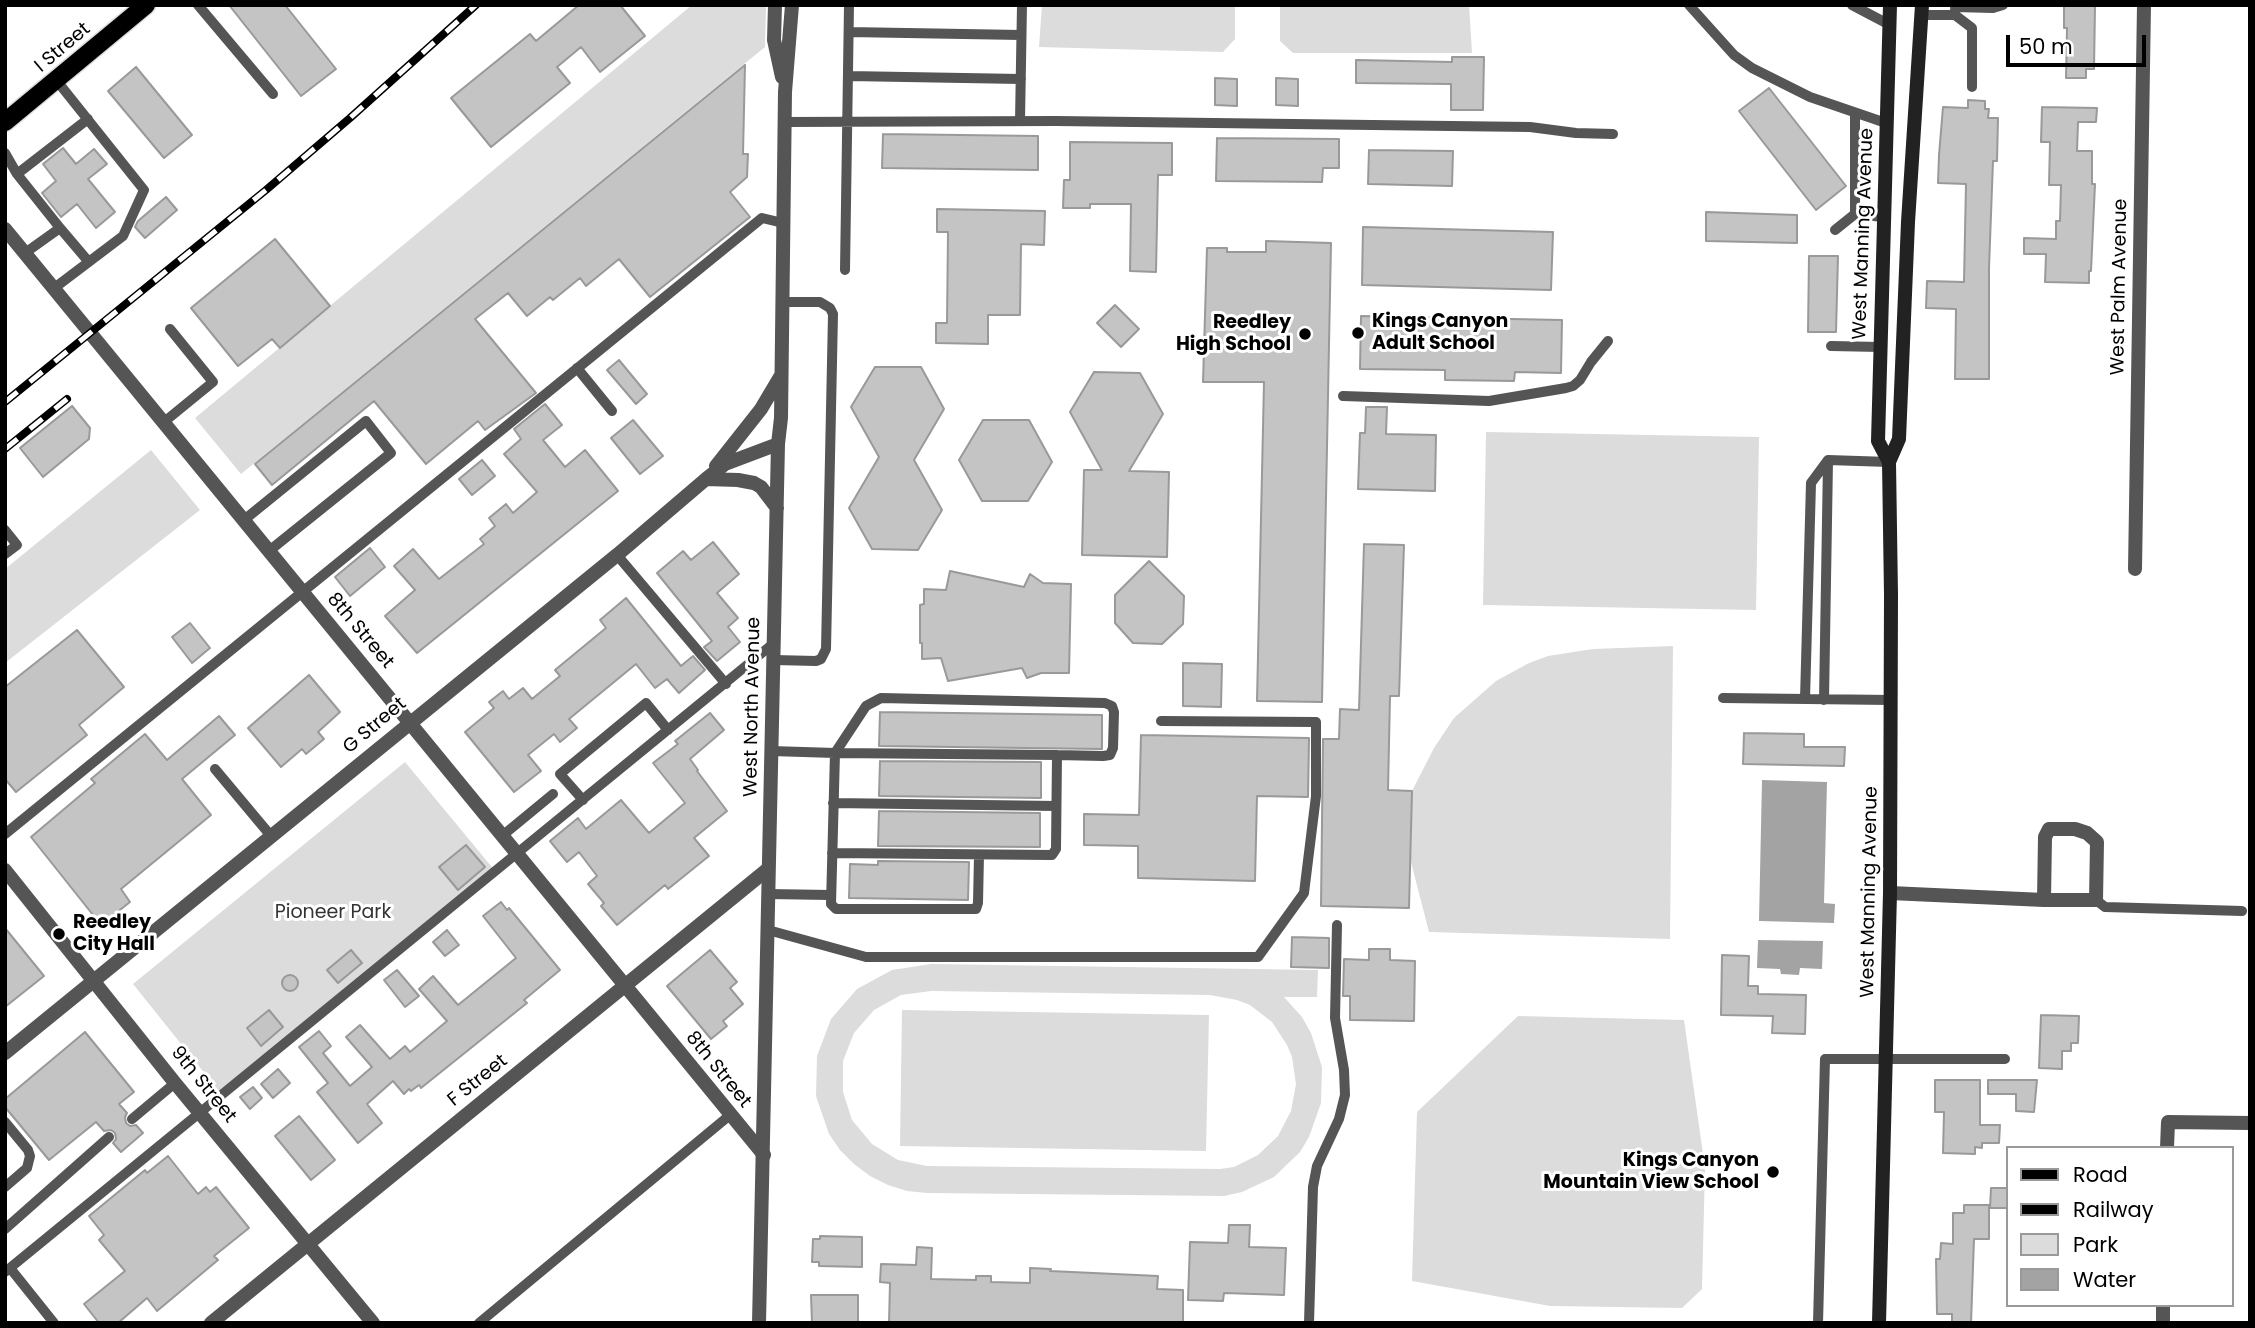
<!DOCTYPE html>
<style>
body{margin:0}
#map{position:relative;width:2255px;height:1328px;overflow:hidden;background:#fff;font-family:Poppins,sans-serif}
canvas{display:block}
.frame{position:absolute;inset:0;border:7px solid #000;pointer-events:none}
.legend{position:absolute;left:2006px;top:1146px;width:228px;height:161px;box-sizing:border-box;background:#fff;border:2px solid #999;margin:0;padding:9px 12px;list-style:none;font-size:21px;color:#000}
.legend li{display:flex;align-items:center;gap:14px;height:35px}
.legend b{width:35px;border:2px solid #999}
.scale{position:absolute;left:2006px;top:35px;width:140px;height:32px;box-sizing:border-box;border:4px solid #000;border-top:0;padding-left:9px;font-size:21px;line-height:24px;white-space:nowrap;color:#000;-webkit-text-stroke:5px #fff;paint-order:stroke}
</style>
<div id="map">
<canvas width="2255" height="1328"></canvas>
<div class="frame"></div>
<ul class="legend">
<li><b style="height:9px;background:#000"></b>Road</li>
<li><b style="height:9px;background:#000"></b>Railway</li>
<li><b style="height:19px;background:#dcdcdc"></b>Park</li>
<li><b style="height:19px;background:#a3a3a3"></b>Water</li>
</ul>
<div class="scale">50 m</div>
</div>
<script>
const ctx = document.querySelector('canvas').getContext('2d');
ctx.lineJoin = 'round';
function fillPath(path, color) { ctx.fillStyle = color; ctx.fill(path, 'evenodd'); }
const toPath = rows => new Path2D(rows.map(r => 'M' + r).join(''));
function trace(path, color, width, dash) { ctx.strokeStyle = color; ctx.lineWidth = width; ctx.lineCap = dash ? 'butt' : 'round'; ctx.setLineDash(dash || []); ctx.stroke(path); }
function write(font, color, halo, rows, align = 'center') {
  ctx.font = font + ' Poppins,sans-serif'; ctx.lineWidth = 6; ctx.setLineDash([]); ctx.textBaseline = 'middle'; ctx.strokeStyle = halo; ctx.fillStyle = color; for (const [text, x, y, turn = 0] of rows) {
    ctx.save(); ctx.translate(x, y); ctx.rotate((+turn || 0) * Math.PI / 180); ctx.textAlign = isNaN(turn) ? turn : align; if (halo) ctx.strokeText(text, 0, 0); ctx.fillText(text, 0, 0); ctx.restore();
  }
}
const green = toPath([
 [692,5,766,5,765,47,241,474,195,418],
 [1042,5,1235,5,1235,39,1223,52,1039,47],
 [1280,5,1469,5,1472,53,1293,53,1280,41],
 [1486,432,1759,437,1756,610,1483,605],
 [151,450,200,510,5,663,5,569],
 [1673,646,1670,939,1429,932,1411,862,1412,791,1434,748,1454,718,1496,681,1529,663,1548,656,1593,649],
 [405,762,496,872,222,1095,133,984],
 [931,964,1318,970,1317,997,1284,997,1302,1017,1311,1033,1322,1067,1321,1103,1309,1137,1300,1152,1274,1177,1242,1192,1224,1196,927,1193,907,1191,888,1185,870,1176,854,1164,840,1150,829,1134,816,1096,817,1056,831,1019,857,989,892,970],
 [931,991,1210,995,1237,1000,1250,1005,1272,1022,1287,1045,1292,1057,1296,1084,1291,1111,1278,1136,1258,1155,1234,1167,1220,1169,927,1166,898,1160,872,1144,852,1120,843,1092,843,1061,854,1033,874,1010,901,995],
 [902,1010,1209,1015,1206,1151,900,1146],
 [1518,1016,1684,1020,1705,1168,1702,1289,1682,1308,1550,1306,1412,1281,1417,1112]
]);
const water = toPath([
 [1762,780,1827,782,1824,903,1835,904,1834,923,1759,921],
 [1758,940,1823,941,1822,969,1800,968,1799,975,1781,974,1780,969,1757,968]
]);
const building = toPath([
 [229,5,285,5,336,69,301,96,229,5],
 [579,5,620,5,645,36,600,72,581,47,557,67,570,83,491,147,451,98,530,34,536,41,579,5],
 [2064,5,2095,5,2094,69,2086,69,2086,78,2066,78,2067,28,2064,28,2064,5],
 [1452,57,1484,57,1483,110,1451,110,1451,84,1356,83,1356,60,1452,62,1452,57],
 [745,65,743,154,748,154,747,177,730,192,750,217,650,297,619,259,586,286,580,278,553,300,550,297,527,316,508,293,475,319,536,393,485,430,478,421,426,464,374,401,272,485,255,464,745,65],
 [136,67,192,135,164,158,108,91,136,67],
 [1215,78,1237,79,1237,106,1215,105,1215,78],
 [1276,78,1298,79,1298,106,1276,105,1276,78],
 [1769,88,1846,186,1816,210,1739,111,1769,88],
 [1968,100,1985,101,1985,109,1989,109,1988,118,1998,118,1997,161,1993,161,1989,268,1989,379,1955,379,1956,309,1926,308,1927,281,1964,282,1966,184,1938,183,1939,155,1943,107,1968,108,1968,100],
 [2042,107,2097,108,2096,122,2078,122,2077,151,2092,151,2092,184,2095,184,2091,271,2089,271,2089,283,2045,282,2046,254,2024,254,2024,238,2056,239,2056,221,2060,221,2061,185,2049,185,2050,142,2041,142,2042,107],
 [883,134,1038,136,1038,170,882,168,883,134],
 [1217,138,1339,139,1339,168,1323,168,1322,182,1216,181,1217,138],
 [1070,142,1172,143,1172,175,1158,175,1156,272,1130,271,1131,204,1090,204,1090,208,1063,208,1064,180,1070,180,1070,142],
 [63,148,76,164,94,149,107,164,88,179,115,212,96,228,77,204,61,217,42,193,56,181,43,164,63,148],
 [1369,150,1453,151,1452,186,1368,184,1369,150],
 [166,197,177,210,145,238,135,227,138,221,166,197],
 [937,209,1045,211,1044,245,1021,244,1020,315,988,315,988,344,936,343,936,323,947,323,948,232,937,232,937,209],
 [1706,212,1797,215,1797,243,1706,241,1706,212],
 [1363,227,1553,232,1551,290,1362,285,1363,227],
 [275,239,330,306,280,348,272,339,238,366,191,308,275,239],
 [1266,241,1331,243,1322,702,1257,701,1264,382,1203,382,1207,248,1227,248,1227,252,1266,252,1266,241],
 [1809,256,1838,256,1836,332,1808,332,1809,256],
 [1115,305,1139,329,1121,347,1097,323,1115,305],
 [1361,316,1562,320,1561,373,1515,372,1514,381,1445,380,1445,370,1360,369,1361,316],
 [619,360,647,394,636,404,607,370,619,360],
 [875,367,921,367,944,409,914,460,942,510,918,550,872,549,849,508,879,457,851,407,875,367],
 [1094,372,1140,373,1163,414,1129,471,1169,472,1167,557,1082,555,1084,470,1102,470,1070,412,1094,372],
 [545,404,562,425,543,440,565,467,585,450,618,491,417,653,385,616,415,590,394,566,413,549,439,579,484,544,480,539,495,526,489,518,506,504,513,513,537,492,504,454,521,439,514,429,545,404],
 [72,406,90,428,89,439,43,477,20,448,72,406],
 [1366,407,1387,407,1386,434,1436,435,1435,491,1358,489,1360,433,1365,433,1366,407],
 [633,420,663,456,640,474,611,438,633,420],
 [983,420,1029,420,1052,462,1028,501,982,501,959,460,983,420],
 [482,460,495,476,472,495,459,479,482,460],
 [713,542,739,574,717,593,738,618,728,627,740,642,717,661,704,647,712,641,657,573,683,551,691,560,713,542],
 [1364,544,1404,545,1399,696,1390,696,1388,790,1412,791,1409,908,1321,906,1323,739,1339,739,1340,709,1359,710,1364,544],
 [370,548,385,567,350,596,335,577,370,548],
 [1149,561,1184,596,1183,624,1162,644,1133,643,1115,623,1115,595,1149,561],
 [950,571,1024,587,1030,574,1043,583,1071,584,1069,673,1041,673,1027,678,1022,668,948,681,941,658,922,659,922,643,920,643,920,605,924,604,924,589,946,590,950,571],
 [626,598,681,666,693,656,705,670,679,693,667,679,655,688,636,664,569,719,577,728,560,742,554,734,528,755,541,771,514,792,465,732,494,708,489,702,503,691,509,699,523,688,532,699,560,676,555,670,606,628,600,620,626,598],
 [190,623,210,648,192,663,172,637,190,623],
 [77,630,124,687,79,725,87,735,16,792,5,779,5,687,77,630],
 [1183,663,1222,664,1221,707,1183,706,1183,663],
 [309,675,340,712,318,732,324,739,306,754,302,749,281,767,248,728,309,675],
 [880,712,1102,715,1102,749,879,746,880,712],
 [710,713,724,730,690,759,698,770,697,771,727,811,694,838,709,856,668,889,665,885,617,925,601,906,604,903,588,884,597,876,579,852,567,862,550,841,578,818,586,829,621,800,649,833,685,803,653,763,678,744,675,741,710,713],
 [219,716,235,735,182,779,211,815,121,889,130,902,101,925,31,837,95,783,91,779,145,734,167,760,219,716],
 [1744,733,1804,734,1804,747,1845,747,1844,766,1743,764,1744,733],
 [1141,735,1309,738,1308,797,1257,796,1255,881,1138,878,1138,846,1084,845,1084,814,1139,815,1141,735],
 [880,761,1041,762,1041,798,879,796,880,761],
 [879,811,1040,813,1040,847,878,846,879,811],
 [466,845,485,867,458,890,439,867,466,845],
 [878,861,969,862,968,900,849,898,850,864,878,865,878,861],
 [501,902,507,910,509,908,560,970,524,1000,527,1003,421,1088,419,1085,411,1091,409,1089,404,1094,393,1081,367,1104,382,1123,358,1143,317,1092,328,1083,299,1047,319,1031,331,1046,323,1053,350,1086,372,1067,346,1037,360,1025,390,1059,405,1046,410,1052,447,1021,419,989,433,976,458,1005,516,958,483,916,501,902],
 [5,928,44,976,5,1007,5,928],
 [447,930,459,945,445,956,433,942,447,930],
 [1292,937,1329,938,1329,968,1291,967,1292,937],
 [1369,949,1390,949,1390,960,1415,961,1414,1021,1350,1020,1350,996,1343,996,1344,959,1369,960,1369,949],
 [351,950,362,963,338,983,327,970,351,950],
 [710,950,737,982,730,988,743,1004,723,1021,727,1026,711,1039,667,986,710,950],
 [1722,955,1749,956,1748,986,1758,986,1758,994,1806,995,1805,1034,1772,1033,1773,1016,1721,1015,1722,955],
 [397,970,419,996,405,1007,384,980,397,970],
 '282 983a8 8 0 1 1 16 0a8 8 0 1 1-16 0Z',
 [269,1010,283,1027,261,1046,247,1028,269,1010],
 [2041,1015,2079,1016,2078,1043,2071,1043,2071,1051,2062,1051,2062,1069,2039,1068,2041,1015],
 [85,1032,134,1092,119,1104,127,1113,125,1117,126,1123,130,1126,136,1125,143,1133,121,1152,113,1143,116,1139,115,1133,111,1130,104,1131,96,1122,49,1160,5,1107,5,1099,85,1032],
 [278,1069,290,1083,273,1098,261,1084,278,1069],
 [1935,1080,1980,1080,1980,1125,2000,1125,1999,1143,1982,1143,1982,1148,1975,1147,1975,1154,1943,1153,1944,1112,1935,1112,1935,1080],
 [1988,1080,2037,1080,2034,1112,2016,1111,2016,1094,1988,1094,1988,1080],
 [253,1087,262,1098,250,1109,240,1097,253,1087],
 [299,1116,335,1160,311,1180,275,1136,299,1116],
 [168,1156,198,1194,206,1187,210,1192,216,1187,249,1228,214,1256,218,1260,157,1311,147,1298,118,1323,99,1323,84,1304,125,1271,99,1240,104,1235,89,1216,145,1170,147,1173,168,1156],
 [1991,1188,2008,1188,2008,1208,1990,1208,1991,1188],
 [1964,1205,1989,1205,1989,1239,1974,1239,1971,1323,1952,1323,1952,1314,1937,1314,1936,1259,1940,1259,1941,1243,1953,1244,1953,1213,1964,1213,1964,1205],
 [1229,1225,1250,1225,1249,1247,1286,1248,1284,1295,1224,1293,1223,1301,1188,1300,1190,1242,1228,1243,1229,1225],
 [820,1236,862,1237,862,1267,819,1266,819,1262,812,1262,813,1239,820,1239,820,1236],
 [917,1247,932,1248,931,1279,976,1280,976,1276,991,1276,991,1282,1030,1283,1030,1268,1051,1269,1050,1271,1158,1276,1157,1289,1183,1290,1183,1323,889,1323,890,1283,880,1282,881,1264,916,1265,917,1247],
 [811,1295,858,1295,858,1323,812,1323,811,1295]
]);
const service = toPath([
 [198,5,273,94],
 [1689,5,1734,55,1752,68,1810,97,1886,123],
 [1852,5,1890,25],
 [1955,7,1993,8,2003,5],
 [1922,15,1955,15,1955,10],
 [1955,15,1972,28,1972,87],
 [849,32,1021,35],
 [848,76,1021,79],
 [1855,113,1855,214,1883,217],
 [1020,121,1022,5],
 [785,122,1056,121,1530,127,1576,133,1613,134],
 [5,153,17,174,88,119],
 [17,174,60,228],
 [1835,230,1855,214],
 [25,253,60,228,88,261],
 [845,270,849,5],
 [53,289,123,236,144,190,57,81],
 [1831,346,1880,347],
 [577,368,612,411],
 [1343,396,1489,401,1566,388,1573,386,1580,380,1591,362,1608,341],
 [164,422,213,382,170,329],
 [244,520,366,421,391,453,269,551],
 [5,530,17,545,5,554],
 [617,555,726,684],
 [774,660,816,661,821,659,826,649,833,314,830,308,820,302,782,302],
 [1723,698,1891,700],
 [1805,699,1811,483,1828,460,1889,462],
 [1824,700,1828,461],
 [771,751,835,753,1057,755,1103,756,1110,755,1113,748,1114,712,1112,706,1105,703,881,698,866,706,835,753,831,904,836,909,976,909,978,903,979,855],
 [215,769,271,836],
 [583,800,560,774,646,703,668,730],
 [833,803,1056,806],
 [5,834,762,218,783,223],
 [502,836,553,794],
 [832,853,1052,855,1056,849,1057,755],
 [768,894,830,895],
 [2096,900,2105,907,2242,911],
 [768,930,866,957,1258,957,1304,893,1316,796,1316,722,1161,721],
 [132,1119,175,1083],
 [5,1122,28,1150,30,1156,27,1168,5,1187],
 [5,1229,109,1137],
 [10,1268,54,1323],
 [5,1272,774,643],
 [479,1323,730,1115],
 [1309,1323,1313,1187,1317,1166,1339,1119,1345,1095,1344,1070,1335,1018,1337,925],
 [1818,1323,1825,1059,2005,1059]
]);
const minor = toPath([
 [5,229,764,1155],
 [2135,569,2144,5],
 [5,870,175,1083,373,1323],
 [1890,893,2044,900,2096,900,2097,842,2087,833,2075,829,2049,829,2045,837,2044,900],
 [2167,1148,2168,1122,2250,1123],
 [211,1323,768,869],
 [2163,1323,2163,1305]
]);
const tertiary = toPath([
 [775,5,774,40,782,77],
 [716,466,761,409,780,377],
 [706,479,738,480,754,483,761,487,777,508],
 [5,1053,617,555,706,479,725,464,778,444],
 [759,1323,778,444,781,418,785,92,792,5]
]);
const secondary = toPath([
 [1889,462,1878,441,1890,5],
 [1879,1323,1890,893,1891,595,1889,462,1899,439,1908,222,1922,5]
]);
const primary = toPath([
 [5,122,146,5]
]);
const rail = toPath([
 [5,402,266,190,350,118,476,5],
 [5,449,67,399]
]);
const markers = [
 [1358,333,7,"#000"],
 [1305,334,7,"#000"],
 [59,934,7,"#000"],
 [1773,1172,7,"#000"]
];
const streetNames = [
 ["I Street",63,48,-40],
 ["West Manning Avenue",1864,234,-88],
 ["West Palm Avenue",2120,287,-89],
 ["8th Street",360,631,50],
 ["West North Avenue",753,707,-89],
 ["G Street",375,726,-40],
 ["West Manning Avenue",1870,892,-89],
 ["8th Street",718,1070,51],
 ["F Street",478,1081,-39],
 ["9th Street",203,1085,51]
];
const poiNames = [
 ["Kings Canyon",1372,322],
 ["Adult School",1372,344],
 ["Reedley",1291,323,"right"],
 ["High School",1291,345,"right"],
 ["Reedley",73,923],
 ["City Hall",73,945],
 ["Kings Canyon",1759,1161,"right"],
 ["Mountain View School",1759,1183,"right"]
];
const parkNames = [
 ["Pioneer Park",333,913]
];
fillPath(green, '#dcdcdc');
fillPath(water, '#a3a3a3');
fillPath(building, '#c4c4c4');
trace(building, '#999', 2);
trace(primary, '#dbdbdb', 21);
trace(service, '#555', 10);
trace(minor, '#555', 14);
trace(tertiary, '#555', 14);
trace(secondary, '#222', 14);
trace(primary, '#000', 18);
trace(rail, '#000', 8);
trace(rail, '#fff', 5, [16]);
for (const [x, y, r, color] of markers) { const dot = new Path2D(); dot.arc(x, y, r, 0, 2 * Math.PI); ctx.fillStyle = color; ctx.fill(dot); trace(dot, '#fff', 2.5); }
write('19px', '#000', '#fff', streetNames);
write('bold 19px', '#000', '#fff', poiNames, 'left');
write('19px', '#333', '#fff', parkNames);
</script>
